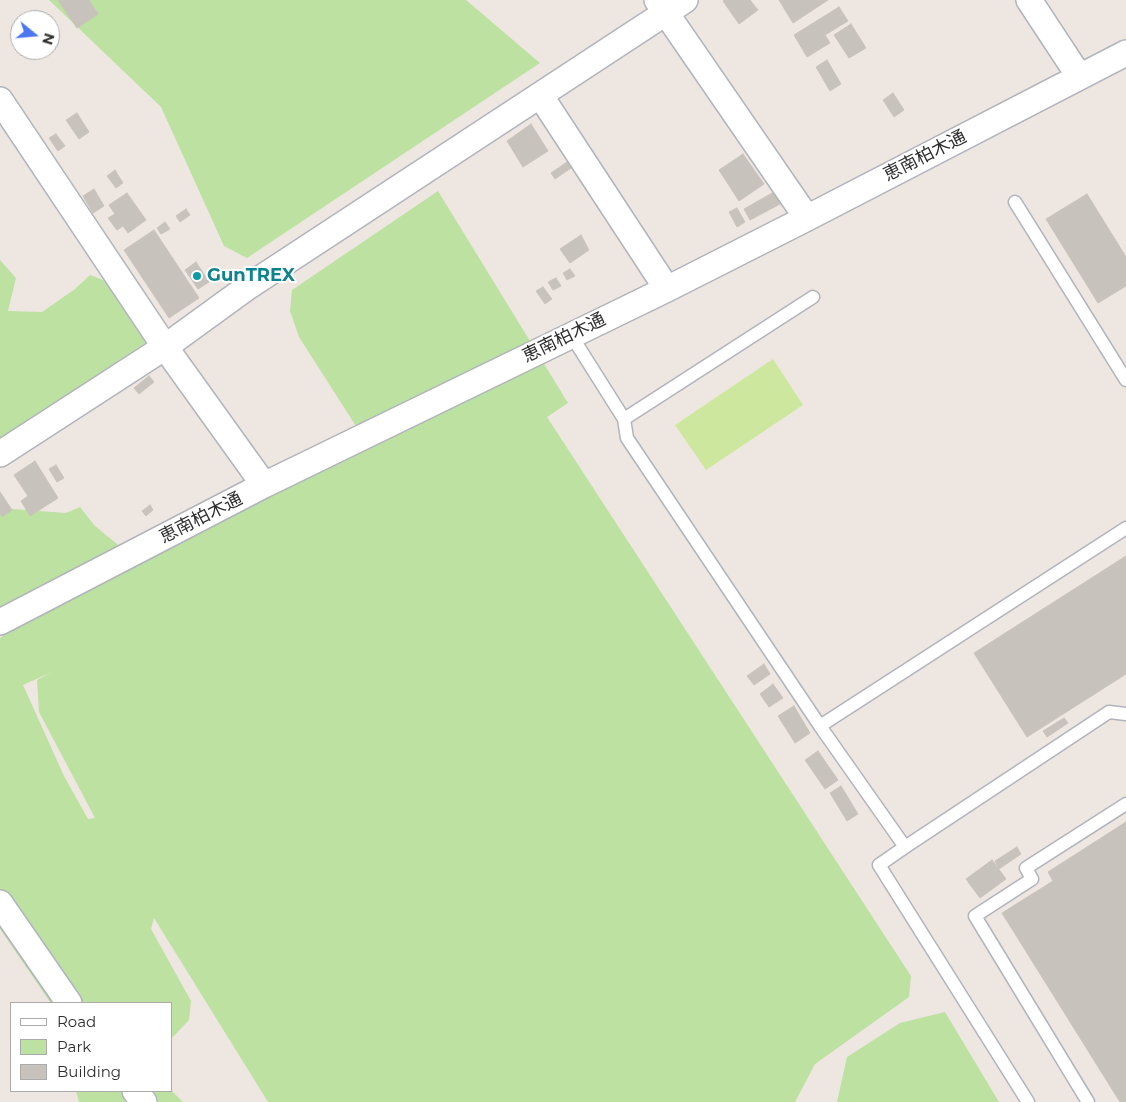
<!DOCTYPE html>
<meta charset="utf-8">
<style>
body{margin:0}
#map{position:relative;width:1126px;height:1102px;overflow:hidden;background:#eee7e1;font-family:Montserrat,sans-serif}
canvas{display:block}
.legend{position:absolute;left:10px;top:1002px;width:162px;height:90px;box-sizing:border-box;background:#fff;border:1px solid #ababab;margin:0;padding:6px 9px;list-style:none;font-size:15px;color:#2e2e2e}
.legend li{display:flex;align-items:center;gap:10px;height:25px}
.legend b{width:25px;border:1px solid #ababab}
.north{position:absolute;left:10px;top:10px;width:50px;height:50px;box-sizing:border-box;background:#fff;border:1px solid #ababab;border-radius:50%;rotate:107deg;font-size:14px;font-weight:700;line-height:20px;text-align:center;color:#2e2e2e}
.north::after{content:'';display:block;margin:auto;width:18px;height:22px;background:#4b77f1;clip-path:polygon(50% 0,100% 100%,50% 72%,0 100%)}
</style>
<div id="map">
<canvas width="1126" height="1102"></canvas>
<ul class="legend">
<li><b style="height:6px;background:#fff"></b>Road</li>
<li><b style="height:14px;background:#bce1a1"></b>Park</li>
<li><b style="height:14px;background:#c7c2bc"></b>Building</li>
</ul>
<div class="north">N</div>
</div>
<script>
const ctx = document.querySelector('canvas').getContext('2d');
ctx.lineJoin = 'round';
function fillPath(path, color) { ctx.fillStyle = color; ctx.fill(path, 'evenodd'); }
const toPath = rows => new Path2D(rows.map(r => 'M' + r).join(''));
function trace(path, color, width, dash) { ctx.strokeStyle = color; ctx.lineWidth = width; ctx.lineCap = dash ? 'butt' : 'round'; ctx.setLineDash(dash || []); ctx.stroke(path); }
function write(font, color, halo, rows, align = 'center') {
  ctx.font = font + ' Montserrat,"Noto Sans JP",sans-serif'; ctx.lineWidth = 4; ctx.setLineDash([]); ctx.textBaseline = 'middle'; ctx.strokeStyle = halo; ctx.fillStyle = color; for (const [text, x, y, turn = 0] of rows) {
    ctx.save(); ctx.translate(x, y); ctx.rotate((+turn || 0) * Math.PI / 180); ctx.textAlign = isNaN(turn) ? turn : align; if (halo) ctx.strokeText(text, 0, 0); ctx.fillText(text, 0, 0); ctx.restore();
  }
}
const green = toPath([
 [49,0,466,0,540,63,247,258,224,246,161,107],
 [438,191,568,403,547,417,911,976,909,997,815,1064,795,1102,268,1102,154,918,151,929,191,1001,189,1020,171,1039,171,1003,50,1003,48,999,0,929,0,638,6,634,0,623,0,508,66,513,80,507,95,526,139,562,368,445,299,337,290,311,292,290],
 [52,672,37,680,39,712,95,818,88,819,64,776,23,685],
 [0,260,16,278,8,311,42,312,75,289,90,275,114,284,148,341,0,440],
 [945,1012,999,1102,837,1102,847,1057,900,1023],
 [171,1090,183,1102,79,1102,76,1091]
]);
const pitch = toPath([
 [773,359,803,405,706,470,675,425]
]);
const building = toPath([
 [58,0,89,0,98,14,77,28,58,0],
 [725,0,750,0,758,10,739,24,723,1,725,0],
 [779,0,828,0,793,23,779,0],
 [839,7,848,21,825,35,830,43,807,57,794,35,839,7],
 [851,24,866,48,849,58,834,35,851,24],
 [827,60,841,84,830,91,816,67,827,60],
 [893,93,904,110,894,117,883,100,893,93],
 [77,113,89,132,79,139,66,120,77,113],
 [531,124,548,151,523,167,507,141,531,124],
 [56,134,65,146,58,151,49,138,56,134],
 [743,154,764,184,739,201,719,170,743,154],
 [567,162,571,168,555,179,551,173,567,162],
 [115,170,123,183,116,188,107,176,115,170],
 [94,189,104,206,93,213,83,196,94,189],
 [774,192,780,204,750,220,744,209,774,192],
 [127,193,146,220,128,233,123,226,117,230,108,218,115,214,109,205,127,193],
 [1087,194,1126,257,1126,286,1098,303,1046,219,1087,194],
 [737,208,745,222,737,227,729,212,737,208],
 [186,209,190,215,180,222,176,216,186,209],
 [165,222,170,229,161,234,157,228,165,222],
 [154,230,199,298,169,318,124,250,154,230],
 [581,235,589,250,570,263,560,249,581,235],
 [196,262,209,282,198,289,185,270,196,262],
 [570,269,575,276,567,280,563,273,570,269],
 [556,278,561,286,553,290,548,282,556,278],
 [543,287,552,299,545,304,536,291,543,287],
 [149,376,154,382,139,394,134,388,149,376],
 [35,461,58,498,30,516,21,501,28,496,14,475,35,461],
 [56,465,64,478,57,482,49,469,56,465],
 [0,492,12,510,2,517,0,513,0,492],
 [150,505,153,510,146,516,142,511,150,505],
 [1126,556,1126,674,1027,737,974,653,1126,556],
 [764,664,770,674,754,685,747,676,764,664],
 [773,684,783,698,769,707,760,694,773,684],
 [794,706,810,733,795,743,778,716,794,706],
 [1064,718,1068,723,1047,737,1043,731,1064,718],
 [818,751,838,780,825,789,805,760,818,751],
 [841,786,858,814,847,821,830,793,841,786],
 [1126,822,1126,1102,1120,1102,1002,913,1053,881,1048,872,1126,822],
 [1017,847,1021,854,999,869,995,861,1017,847],
 [992,860,1006,879,980,898,966,879,992,860]
]);
const service = toPath([
 [1015,202,1126,380],
 [571,335,624,419,627,438,820,726],
 [624,419,813,297],
 [905,847,1109,712,1126,714],
 [1028,1102,879,865,905,847,820,726,1126,528],
 [1088,1102,975,916,1032,879,1026,868,1126,804]
]);
const minor = toPath([
 [657,0,807,218],
 [1029,0,1079,76],
 [540,95,667,289],
 [0,100,165,347,264,485],
 [0,454,165,347,249,286,685,0],
 [0,622,264,485,667,289,807,218,1126,53],
 [0,903,69,1003],
 [135,1091,144,1102]
]);
const markers = [
 [197,276,5,"#0f9aa8"]
];
const streetNames = [
 ["恵南柏木通",925,156,-27],
 ["恵南柏木通",564,338,-26],
 ["恵南柏木通",201,518,-27]
];
const cultureNames = [
 ["GunTREX",207,276]
];
fillPath(green, '#bce1a1');
fillPath(pitch, '#cee79e');
fillPath(building, '#c7c2bc');
trace(building, '#cac3ba', 1);
trace(service, '#b1b4bd', 15);
trace(minor, '#b1b4bd', 28);
trace(service, '#fff', 12);
trace(minor, '#fff', 25);
for (const [x, y, r, color] of markers) { const dot = new Path2D(); dot.arc(x, y, r, 0, 2 * Math.PI); ctx.fillStyle = color; ctx.fill(dot); trace(dot, '#fff', 2); }
write('18px', '#2e2e2e', '#fff', streetNames);
write('bold 18px', '#0d838f', '#fff', cultureNames, 'left');
</script>
